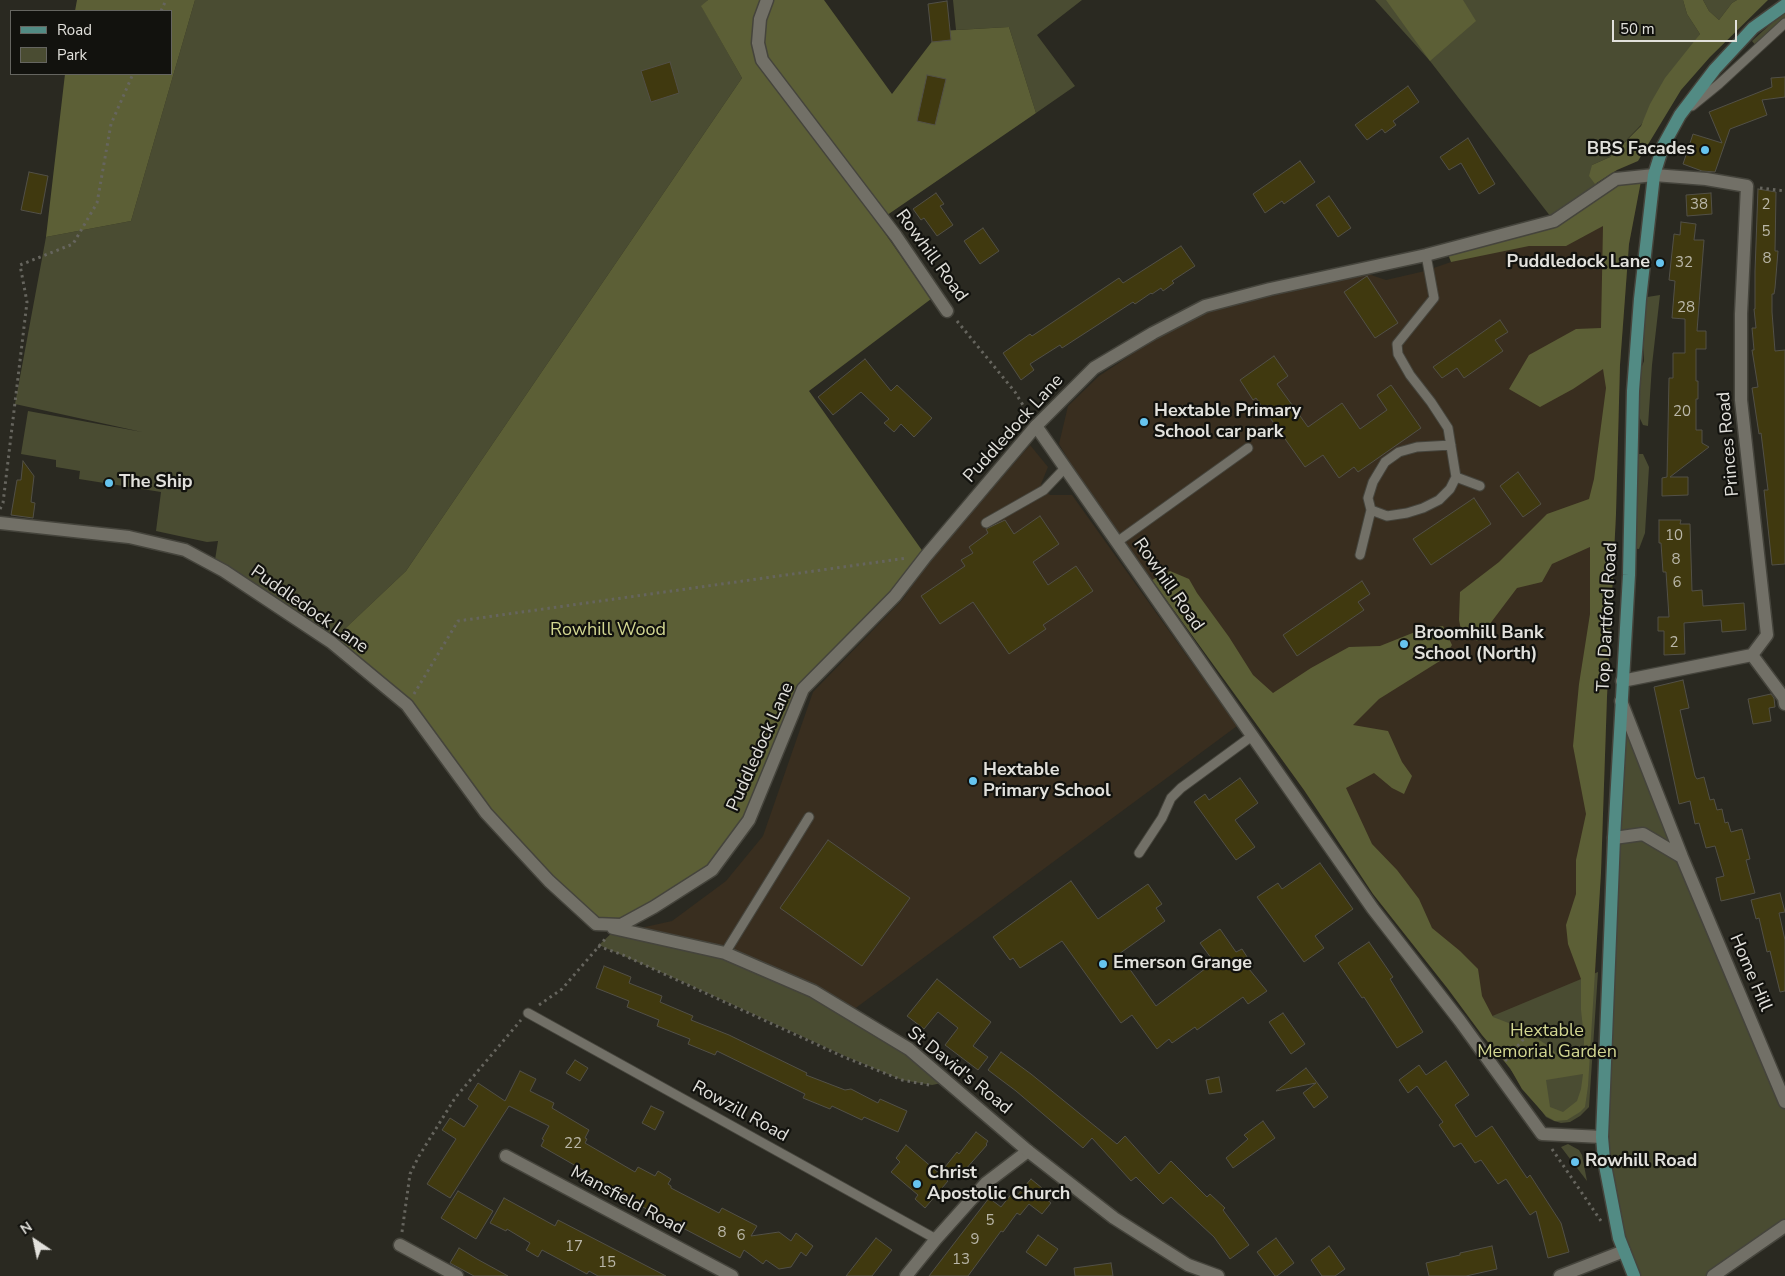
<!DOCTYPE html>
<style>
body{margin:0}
#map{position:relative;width:1785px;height:1276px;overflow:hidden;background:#2a2921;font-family:"Nunito Sans",sans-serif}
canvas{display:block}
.legend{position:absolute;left:10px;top:10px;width:162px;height:65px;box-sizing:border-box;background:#12120e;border:1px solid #656560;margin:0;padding:6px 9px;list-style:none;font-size:15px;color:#e2e1dc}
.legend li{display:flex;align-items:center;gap:10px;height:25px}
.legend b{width:25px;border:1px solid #656560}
.north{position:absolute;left:10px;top:1216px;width:50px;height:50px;-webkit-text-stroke:4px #12120e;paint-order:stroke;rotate:326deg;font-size:14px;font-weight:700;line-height:20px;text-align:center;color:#e2e1dc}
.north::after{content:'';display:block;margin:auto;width:18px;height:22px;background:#e2e1dc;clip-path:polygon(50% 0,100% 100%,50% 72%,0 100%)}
.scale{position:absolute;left:1612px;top:20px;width:125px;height:22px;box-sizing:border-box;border:2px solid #e2e1dc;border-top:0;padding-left:6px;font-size:15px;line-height:18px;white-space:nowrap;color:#e2e1dc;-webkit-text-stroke:4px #12120e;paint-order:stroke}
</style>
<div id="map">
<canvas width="1785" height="1276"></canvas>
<ul class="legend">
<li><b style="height:6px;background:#528b84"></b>Road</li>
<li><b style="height:14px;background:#4a4c32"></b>Park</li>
</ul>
<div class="north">N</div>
<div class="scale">50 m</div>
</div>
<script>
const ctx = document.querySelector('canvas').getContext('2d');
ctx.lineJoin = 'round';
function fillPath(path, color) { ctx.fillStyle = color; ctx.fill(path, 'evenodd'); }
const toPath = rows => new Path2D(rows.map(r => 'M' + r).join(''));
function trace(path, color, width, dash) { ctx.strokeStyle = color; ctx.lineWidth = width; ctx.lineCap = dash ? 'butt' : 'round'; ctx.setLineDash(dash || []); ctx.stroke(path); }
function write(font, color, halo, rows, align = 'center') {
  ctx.font = font + ' "Nunito Sans",sans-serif'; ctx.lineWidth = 4.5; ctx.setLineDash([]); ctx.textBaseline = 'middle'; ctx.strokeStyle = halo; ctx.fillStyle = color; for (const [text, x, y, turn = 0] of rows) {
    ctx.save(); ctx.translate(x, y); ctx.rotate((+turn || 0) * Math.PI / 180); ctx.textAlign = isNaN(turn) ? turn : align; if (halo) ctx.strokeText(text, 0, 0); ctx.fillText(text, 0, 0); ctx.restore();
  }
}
const education = toPath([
 [1641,181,1629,244,1620,365,1616,514,1607,697,1601,873,1598,915,1593,1022,1522,1089,1510,1068,1482,1035,1448,989,1373,894,1331,828,1175,610,1152,580,1074,469,1059,444,1068,406,1099,376,1158,337,1209,311,1272,294,1365,273,1386,280,1425,271,1451,262,1448,254,1519,235],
 [1030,445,1048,467,1041,484,1044,490,1050,495,1072,495,1237,726,853,1010,636,929,672,921,726,881,763,836,813,692,903,599,931,559]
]);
const green = toPath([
 [195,0,708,0,702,7,742,78,406,571,331,642,215,560,218,541,207,542,156,531,161,492,79,479,80,471,56,467,56,460,21,454,28,411,142,432,15,404,46,237,131,221],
 [953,0,1082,0,1037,35,1075,86,1036,113,1009,27,956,30],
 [1375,0,1683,0,1687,14,1700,34,1641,125,1610,157,1592,165,1599,191,1554,221,1430,61],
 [1703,0,1737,0,1732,3,1719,20,1709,11],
 [1785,11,1785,22,1757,47,1752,41],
 [1660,295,1652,365,1648,426,1643,425,1633,404,1634,387,1644,361,1641,298],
 [1633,454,1643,454,1649,467,1645,533,1639,549,1630,548],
 [1621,702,1681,856,1644,834,1615,837],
 [1643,835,1682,858,1785,1104,1785,1224,1713,1276,1635,1276,1605,1160,1615,839],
 [616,929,725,953,813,991,947,1082,932,1085,902,1080,845,1056,690,985,599,945],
 [1598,972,1589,1107,1580,1116,1570,1122,1561,1123,1554,1121,1546,1117,1505,1062,1478,1022],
 [1568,1144,1579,1150,1582,1155,1587,1181,1561,1147]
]);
const forest = toPath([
 [77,0,195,0,131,221,46,237,65,74,171,74,171,11,75,11],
 [708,0,824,0,892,94,940,31,1009,27,1036,113,877,222,931,299,809,391,926,556,802,688,747,820,711,868,621,923,598,922,487,812,408,704,332,641,406,571,742,78,701,6],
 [1386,0,1463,0,1476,21,1430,61],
 [1683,0,1703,0,1709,11,1719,20,1732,3,1737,0,1768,0,1710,57,1681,90,1638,161,1617,170,1595,184,1589,176,1592,165,1610,157,1641,126,1650,104,1665,78,1700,34,1687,14],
 [1641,181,1629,244,1620,365,1616,514,1607,697,1601,873,1588,1086,1585,1107,1580,1112,1567,1120,1555,1121,1546,1116,1522,1089,1510,1068,1482,1035,1448,989,1373,894,1304,790,1152,580,1170,571,1189,579,1197,593,1229,637,1253,675,1273,693,1311,668,1349,647,1380,646,1420,630,1443,626,1452,645,1443,659,1379,699,1353,725,1388,731,1402,762,1412,776,1404,794,1392,788,1374,773,1346,788,1372,844,1397,870,1419,899,1432,928,1460,951,1478,969,1482,996,1493,1017,1519,1027,1547,1045,1559,1056,1584,1054,1584,1037,1581,1010,1581,979,1568,944,1566,925,1576,894,1576,860,1586,814,1573,746,1579,684,1590,614,1590,547,1552,564,1542,582,1517,588,1477,641,1471,634,1462,635,1459,620,1460,592,1499,562,1547,514,1589,499,1594,479,1606,388,1603,369,1573,389,1540,407,1509,389,1529,355,1576,329,1601,328,1603,226,1566,246,1529,246,1451,262,1448,254,1519,235,1616,186],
 [1583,1074,1581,1089,1577,1101,1563,1112,1550,1107,1546,1080]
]);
const building = toPath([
 [947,1,951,40,932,42,928,4,947,1],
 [670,62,679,93,651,102,641,71,670,62],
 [927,75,946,79,935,125,917,121,927,75],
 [1785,77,1785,97,1762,100,1767,115,1730,129,1715,172,1702,171,1683,164,1693,134,1722,143,1709,112,1772,87,1771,78,1785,77],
 [1408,86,1419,102,1393,121,1396,125,1385,133,1382,129,1367,140,1355,125,1408,86],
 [1468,138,1495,184,1479,194,1461,163,1449,170,1440,157,1468,138],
 [1300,161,1315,182,1284,204,1282,201,1265,213,1253,194,1300,161],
 [29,172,48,176,41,214,21,210,29,172],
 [1758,189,1776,192,1775,251,1778,251,1775,288,1774,294,1772,294,1772,312,1775,351,1785,350,1785,564,1772,565,1764,490,1768,490,1761,433,1759,434,1752,388,1758,387,1752,350,1754,350,1752,328,1756,328,1754,309,1755,309,1755,271,1758,189],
 [936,193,944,204,940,206,953,225,937,236,924,218,921,220,913,209,936,193],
 [1711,193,1712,214,1687,216,1686,195,1711,193],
 [1329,196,1351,228,1338,237,1316,205,1329,196],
 [1681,222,1696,224,1694,240,1704,240,1697,331,1706,331,1706,349,1696,349,1696,381,1698,381,1698,399,1696,399,1696,430,1702,430,1702,443,1709,447,1670,477,1688,477,1688,495,1662,496,1662,478,1667,477,1669,378,1673,378,1673,353,1685,353,1685,319,1672,318,1675,281,1669,280,1674,234,1680,235,1681,222],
 [983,228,999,251,980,264,964,241,983,228],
 [1181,246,1195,266,1172,281,1174,283,1163,291,1161,288,1152,294,1151,293,1135,304,1133,302,1062,348,1060,345,1030,364,1034,370,1021,380,1003,353,1030,334,1032,336,1119,278,1123,283,1181,246],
 [1367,276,1398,323,1375,338,1344,292,1367,276],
 [1500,320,1508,332,1495,340,1503,351,1464,378,1457,368,1442,378,1433,367,1500,320],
 [1274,356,1288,376,1277,384,1308,427,1342,403,1360,429,1387,410,1377,395,1391,385,1421,428,1358,472,1354,467,1339,478,1323,455,1305,467,1256,398,1253,400,1240,380,1274,356],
 [865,359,891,391,897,385,932,418,914,437,901,424,894,432,884,423,889,419,861,392,833,415,818,397,865,359],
 [23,461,34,476,31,502,35,503,33,518,11,515,17,480,21,480,23,461],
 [1518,472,1541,504,1523,517,1500,486,1518,472],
 [1474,498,1491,524,1431,565,1413,539,1474,498],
 [1040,516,1059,544,1033,562,1048,585,1076,566,1093,591,1043,625,1046,629,1009,654,973,602,940,624,921,596,965,566,961,560,973,553,969,547,988,533,986,529,1005,520,1014,534,1040,516],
 [1659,520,1681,520,1680,524,1690,524,1692,591,1702,590,1703,606,1744,603,1746,630,1722,632,1721,620,1684,623,1685,654,1664,655,1664,631,1658,631,1658,617,1669,617,1666,572,1663,572,1661,543,1659,543,1659,520],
 [1362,581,1370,594,1358,602,1364,610,1297,656,1283,635,1362,581],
 [1683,680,1689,708,1680,710,1695,776,1697,779,1704,777,1710,800,1714,799,1717,810,1722,809,1725,823,1728,822,1731,832,1742,829,1750,859,1746,860,1755,893,1721,901,1716,878,1724,876,1715,846,1706,848,1699,823,1695,824,1690,801,1679,804,1654,687,1683,680],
 [1771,694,1774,698,1775,707,1769,708,1771,721,1753,724,1748,699,1771,694],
 [1240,778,1258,803,1235,820,1255,847,1236,860,1194,802,1205,794,1209,800,1240,778],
 [828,840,910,898,862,966,780,908,828,840],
 [1320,863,1353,909,1315,936,1324,948,1304,962,1257,897,1278,883,1282,889,1320,863],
 [1071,881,1098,919,1148,884,1162,904,1156,908,1165,921,1119,954,1156,1006,1214,962,1200,943,1220,929,1236,952,1242,949,1253,966,1249,969,1267,991,1248,1004,1243,997,1197,1030,1195,1027,1172,1043,1169,1039,1157,1049,1132,1015,1121,1023,1062,941,1020,968,1013,958,1010,960,993,937,1071,881],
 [1780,893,1785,912,1779,913,1785,940,1785,991,1780,992,1770,951,1767,952,1759,918,1756,919,1751,900,1780,893],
 [1369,942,1393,977,1390,979,1423,1032,1397,1048,1364,997,1362,998,1338,963,1369,942],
 [604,966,631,977,629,983,662,996,660,1002,693,1016,691,1020,729,1035,807,1073,806,1075,845,1090,851,1089,878,1103,880,1099,907,1111,898,1132,864,1117,862,1120,832,1106,830,1109,803,1098,805,1094,717,1051,715,1055,688,1044,690,1039,657,1026,659,1020,627,1007,629,1001,596,988,604,966],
 [937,979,991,1022,973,1046,988,1057,978,1070,945,1045,958,1028,938,1012,924,1029,907,1016,937,979],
 [1283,1013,1305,1044,1291,1054,1269,1022,1283,1013],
 [1001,1052,1031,1074,1117,1144,1125,1136,1159,1174,1171,1161,1207,1197,1210,1194,1225,1208,1223,1210,1249,1245,1230,1259,1214,1237,1171,1197,1163,1204,1136,1177,1131,1181,1092,1138,1083,1148,1016,1091,988,1070,1001,1052],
 [575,1060,588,1068,580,1081,566,1073,575,1060],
 [1446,1061,1469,1095,1455,1105,1476,1137,1492,1126,1527,1178,1530,1175,1561,1223,1569,1252,1548,1258,1536,1211,1530,1215,1506,1179,1498,1184,1481,1160,1475,1163,1461,1143,1454,1147,1439,1125,1443,1122,1417,1086,1408,1093,1399,1080,1419,1065,1426,1075,1446,1061],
 [1306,1068,1328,1097,1314,1108,1303,1093,1316,1083,1276,1091,1306,1068],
 [520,1071,536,1079,530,1091,554,1103,552,1108,589,1130,585,1138,587,1139,585,1143,635,1172,638,1167,655,1176,658,1171,671,1179,668,1184,671,1186,671,1188,719,1213,722,1208,757,1226,751,1236,779,1232,791,1241,796,1233,813,1246,806,1256,801,1252,791,1267,779,1269,766,1260,763,1264,744,1250,740,1258,580,1174,583,1170,541,1146,544,1140,542,1139,549,1126,509,1106,450,1198,427,1184,456,1139,442,1130,450,1118,464,1127,478,1106,468,1099,478,1083,505,1101,520,1071],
 [1219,1077,1222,1092,1209,1094,1206,1080,1219,1077],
 [651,1106,664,1112,655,1130,642,1123,651,1106],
 [1263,1121,1275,1138,1233,1168,1226,1158,1248,1139,1244,1135,1263,1121],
 [976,1132,988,1141,986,1144,987,1145,958,1178,945,1167,957,1152,959,1154,976,1132],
 [906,1145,948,1181,925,1208,915,1199,918,1195,891,1172,900,1162,896,1158,906,1145],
 [1031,1179,1042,1188,1038,1192,1051,1203,1042,1214,1029,1204,1020,1215,1017,1213,1003,1232,1001,1231,968,1276,929,1276,989,1198,1001,1207,1013,1192,1017,1195,1031,1179],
 [458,1191,493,1211,476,1239,441,1218,458,1191],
 [504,1198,555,1226,558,1220,666,1276,598,1276,589,1271,587,1274,542,1250,538,1257,526,1250,530,1243,507,1229,506,1231,490,1223,504,1198],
 [1038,1235,1058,1249,1046,1266,1026,1252,1038,1235],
 [876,1238,892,1250,872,1276,846,1276,876,1238],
 [1276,1238,1294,1263,1277,1276,1275,1276,1257,1252,1276,1238],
 [1329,1246,1345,1269,1335,1276,1322,1276,1311,1260,1329,1246],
 [1492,1246,1497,1269,1466,1276,1429,1276,1426,1263,1460,1255,1460,1253,1492,1246],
 [459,1248,477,1259,508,1276,474,1276,450,1263,459,1248],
 [1111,1263,1113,1276,1075,1276,1074,1268,1111,1263]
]);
const path = toPath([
 [161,11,166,0],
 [1760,188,1785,191],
 [957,321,1015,392,1029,415],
 [0,509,3,503,27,302,20,265,73,244,97,203,111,124,133,74],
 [414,694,458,621,907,558],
 [598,946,623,955,844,1057,902,1080,929,1085],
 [539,1005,562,989,606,938],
 [1505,1061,1527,1035,1537,1030],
 [1552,1149,1601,1221],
 [402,1232,410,1174,419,1156,455,1098,521,1020]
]);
const service = toPath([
 [1692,106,1719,84,1785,23],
 [1426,255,1434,298,1397,344,1398,354,1410,375,1431,402,1448,428,1456,477,1480,486],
 [1371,510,1368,498,1373,482,1385,462,1399,452,1417,447,1451,445],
 [986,523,1044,490,1065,468],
 [1117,542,1248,448],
 [1360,555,1371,510,1387,516,1407,513,1423,508,1439,500,1450,489,1456,477],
 [1139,853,1162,818,1171,798,1181,788,1252,736],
 [725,953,809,817],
 [528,1013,936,1239]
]);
const minor = toPath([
 [767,0,760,19,758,43,762,60,896,236,947,311],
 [1036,426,1373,909,1460,1021,1542,1134,1602,1137],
 [1752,655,1784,698,1785,704],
 [1622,681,1752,655,1767,635,1741,400,1741,314,1747,186,1706,179,1654,175],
 [1621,701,1682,857,1785,1102],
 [1614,838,1643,834,1682,857],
 [506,1156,732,1276],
 [400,1245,457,1276],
 [906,1276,936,1239,986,1183,1028,1151]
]);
const tertiary = toPath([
 [0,523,129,537,185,550,224,571,331,642,407,705,486,813,549,881,596,924,621,925,654,907,712,870,749,820,803,689,895,596,926,556,1036,426,1094,368,1153,333,1205,306,1270,289,1426,255,1554,221,1616,179,1654,175],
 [613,928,725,953,813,991,909,1049,1028,1151,1114,1218,1188,1265,1218,1276],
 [1560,1276,1624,1251],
 [1713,1276,1785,1226]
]);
const secondary = toPath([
 [1634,1276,1619,1238,1604,1160,1602,1137,1614,838,1629,575,1633,391,1640,299,1654,175,1663,146,1680,115,1715,69,1753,28,1785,5]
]);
const markers = [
 [1705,150,5,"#66c4ef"],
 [1660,263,5,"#66c4ef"],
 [1144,422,5,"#66c4ef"],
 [109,483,5,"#66c4ef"],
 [1404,644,5,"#66c4ef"],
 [973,781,5,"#66c4ef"],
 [1103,964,5,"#66c4ef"],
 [1575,1162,5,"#66c4ef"],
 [917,1184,5,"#66c4ef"]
];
const numberNames = [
 ["38",1699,205],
 ["2",1766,205],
 ["5",1766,232],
 ["8",1767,259],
 ["32",1684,263],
 ["28",1686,308],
 ["20",1682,412],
 ["10",1674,536],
 ["8",1676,560],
 ["6",1677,583],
 ["2",1674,643],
 ["22",573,1144],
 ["5",990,1221],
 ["8",722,1233],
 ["6",741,1236],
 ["9",975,1240],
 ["17",574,1247],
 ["13",961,1260],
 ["15",607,1263]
];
const poiNames = [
 ["BBS Facades",1695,150,"right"],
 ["Puddledock Lane",1650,263,"right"],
 ["Hextable Primary",1154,412],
 ["School car park",1154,433],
 ["The Ship",119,483],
 ["Broomhill Bank",1414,634],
 ["School (North)",1414,655],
 ["Hextable",983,771],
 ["Primary School",983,792],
 ["Emerson Grange",1113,964],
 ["Rowhill Road",1585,1162],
 ["Christ",927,1174],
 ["Apostolic Church",927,1195]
];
const streetNames = [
 ["Rowhill Road",931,256,54],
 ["Puddledock Lane",1014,429,-48],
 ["Princes Road",1729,444,-95],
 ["Rowhill Road",1168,585,55],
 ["Puddledock Lane",309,610,35],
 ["Top Dartford Road",1608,617,-87],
 ["Puddledock Lane",761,747,-66],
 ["Home Hill",1750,973,67],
 ["St David's Road",959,1071,39],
 ["Rowzill Road",740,1112,29],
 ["Mansfield Road",627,1201,28]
];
const parkNames = [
 ["Rowhill Wood",608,631],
 ["Hextable",1547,1032],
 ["Memorial Garden",1547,1053]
];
fillPath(education, '#392e1f');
fillPath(green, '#4a4c32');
fillPath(forest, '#5c5f36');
fillPath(building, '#40390f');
trace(building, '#525047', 1);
trace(service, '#45443c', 11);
trace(minor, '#45443c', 15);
trace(tertiary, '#45443c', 15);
trace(secondary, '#45443c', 15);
trace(path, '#66655e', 3, [2.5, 4]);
trace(service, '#727067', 9);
trace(minor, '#727067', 12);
trace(tertiary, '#727067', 12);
trace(secondary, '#528b84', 12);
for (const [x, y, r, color] of markers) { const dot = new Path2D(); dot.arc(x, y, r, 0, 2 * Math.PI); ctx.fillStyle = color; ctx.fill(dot); trace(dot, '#12120e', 2); }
write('15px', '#bab7a9', null, numberNames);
write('bold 18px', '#e2e1dc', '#12120e', poiNames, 'left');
write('18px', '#e2e1dc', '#12120e', streetNames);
write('18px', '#d2d691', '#12120e', parkNames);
</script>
